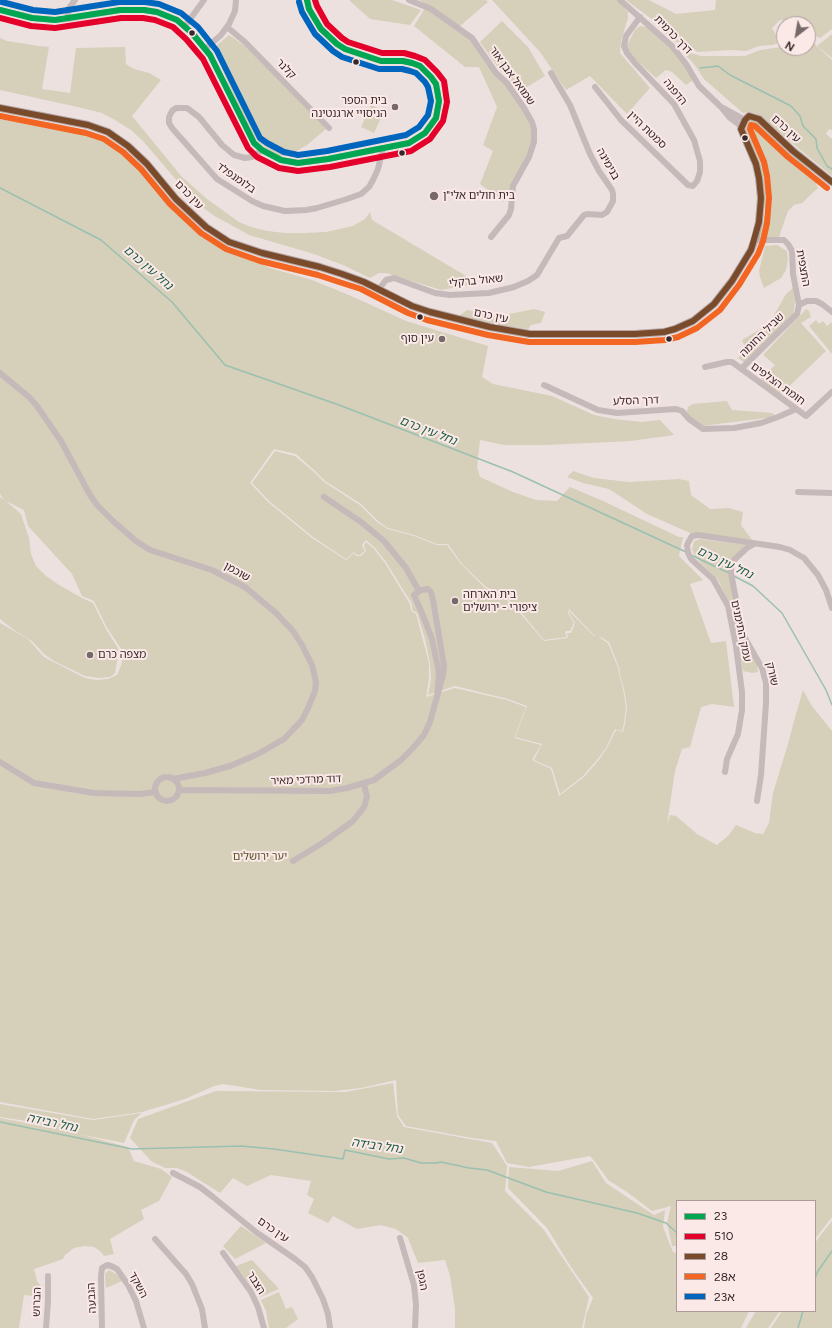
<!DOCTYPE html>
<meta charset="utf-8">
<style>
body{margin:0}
#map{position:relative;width:832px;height:1328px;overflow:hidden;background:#ede1e0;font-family:Figtree,"Noto Sans Hebrew",sans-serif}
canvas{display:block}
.legend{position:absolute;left:676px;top:1200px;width:140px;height:112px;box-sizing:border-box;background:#fbe9e7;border:1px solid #ad9b9b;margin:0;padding:5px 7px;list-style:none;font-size:12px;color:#372729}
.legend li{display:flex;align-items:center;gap:8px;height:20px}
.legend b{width:20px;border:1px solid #ad9b9b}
.north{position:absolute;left:776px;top:16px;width:40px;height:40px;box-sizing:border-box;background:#fbe9e7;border:1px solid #ad9b9b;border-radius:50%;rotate:211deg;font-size:11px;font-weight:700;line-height:16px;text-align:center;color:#372729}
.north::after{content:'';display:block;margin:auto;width:14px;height:18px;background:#776869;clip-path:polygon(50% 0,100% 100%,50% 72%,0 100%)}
</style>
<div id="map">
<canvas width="832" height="1328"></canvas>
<ul class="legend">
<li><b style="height:5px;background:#00a651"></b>23</li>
<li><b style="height:5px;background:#e4002b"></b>510</li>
<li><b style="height:5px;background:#7a4b2a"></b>28</li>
<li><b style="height:5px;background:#f26522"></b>28א</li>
<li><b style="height:5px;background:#0065bd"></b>23א</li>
</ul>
<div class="north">N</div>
</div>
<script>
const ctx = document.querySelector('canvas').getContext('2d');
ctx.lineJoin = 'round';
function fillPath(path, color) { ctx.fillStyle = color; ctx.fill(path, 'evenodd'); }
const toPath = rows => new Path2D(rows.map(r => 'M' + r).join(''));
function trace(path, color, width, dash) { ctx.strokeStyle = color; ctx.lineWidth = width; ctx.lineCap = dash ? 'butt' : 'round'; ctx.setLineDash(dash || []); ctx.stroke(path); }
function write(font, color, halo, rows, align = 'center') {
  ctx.font = font + ' Figtree,"Noto Sans Hebrew",sans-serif'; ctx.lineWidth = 4; ctx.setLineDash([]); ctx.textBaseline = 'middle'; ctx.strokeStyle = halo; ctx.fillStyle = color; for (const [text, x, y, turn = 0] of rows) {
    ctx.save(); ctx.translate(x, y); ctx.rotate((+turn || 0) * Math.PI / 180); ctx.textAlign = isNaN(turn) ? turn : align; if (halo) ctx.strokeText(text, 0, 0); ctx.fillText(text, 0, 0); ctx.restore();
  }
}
const green = toPath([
 [349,0,392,0,421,10,410,25,370,19],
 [419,0,486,0,488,2,460,26],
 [492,0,617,0,628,12,628,18,621,41,620,53,650,88,627,114,590,76,566,90,540,52],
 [626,0,649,0,676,14,715,10,716,0,832,0,832,29,820,38,808,32,808,24,794,24,789,21,780,20,772,28,780,42,773,45,759,46,746,51,732,50,697,52,689,45,673,41,653,20],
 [425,8,467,35,506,85,527,117,532,131,531,146,504,202,480,184,493,151,483,145,497,107,479,67,465,67,414,26],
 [502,21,528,47,545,76,519,92,508,77,500,70,480,42],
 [640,26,646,27,658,35,675,50,693,80,686,85,672,72,666,70,656,78,635,59,629,51,627,45,635,30],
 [832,34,832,58,817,46],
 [229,35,245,46,326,129,307,145,293,153,280,157,265,147,257,141,247,125,213,49],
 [0,38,7,41,39,46,49,47,42,89,70,93,76,48,125,47,126,64,134,69,149,73,161,80,132,116,182,177,207,199,239,222,251,227,267,231,285,233,305,233,326,232,353,226,365,219,370,212,372,220,466,276,470,285,441,290,386,273,379,273,370,278,343,265,314,254,249,235,213,215,201,206,190,196,143,141,131,130,115,120,102,113,82,108,0,90],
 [808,38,832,60,832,130,829,129,826,134,832,139,832,176,757,114,749,112,743,113,704,79,694,64,681,50,701,56,745,56,760,50,781,47,784,41,784,48,808,48],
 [371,105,384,111,374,133,361,127],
 [0,114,42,126,89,134,111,145,145,172,166,197,196,226,227,249,270,268,312,280,349,295,406,321,488,346,482,377,493,384,552,396,594,415,614,419,642,422,660,420,674,435,631,441,546,445,504,445,480,440,477,467,480,477,513,492,536,500,557,501,570,487,603,501,679,537,683,537,679,556,703,580,690,584,711,643,726,641,734,707,712,704,701,707,690,747,682,749,675,771,667,824,670,815,676,816,697,834,717,845,729,835,736,825,755,833,763,834,769,823,773,793,788,744,794,721,803,690,812,706,832,731,832,1217,815,1239,815,1201,677,1201,677,1246,672,1246,667,1223,671,1206,652,1211,627,1192,608,1180,596,1163,590,1156,529,1167,507,1163,496,1141,472,1138,406,1126,398,1115,396,1080,361,1088,335,1091,261,1090,223,1084,214,1086,185,1099,142,1112,93,1119,0,1102,0,623,28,639,44,657,85,678,96,680,108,679,117,675,122,663,123,652,106,626,94,601,82,596,72,574,28,526,24,510,6,501,21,514,29,538,31,554,36,566,46,576,59,585,82,598,93,603,106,629,119,650,115,673,110,677,99,678,85,676,54,661,44,654,32,641,14,630,0,619,0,497,4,500,0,494],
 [274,449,296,454,315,471,325,481,361,504,378,521,388,528,414,535,437,544,448,544,462,564,486,587,505,596,520,611,544,640,566,637,567,636,565,633,566,631,570,631,574,623,568,613,569,609,594,635,602,638,609,642,620,670,619,671,624,689,627,707,625,724,623,732,616,730,607,748,598,761,584,777,559,796,551,769,532,760,541,745,514,738,526,707,507,700,455,688,426,697,429,679,429,663,416,614,411,611,410,604,385,563,374,549,366,542,364,545,366,551,361,556,356,556,354,553,346,560,312,538,268,502,250,483],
 [753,119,811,171,818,188,802,203,794,205,788,211,779,237,759,238,765,215,764,198,744,133,746,123,749,120],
 [777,245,787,251,788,259,786,270,781,278,764,288,760,277,759,271,765,246],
 [793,288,795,302,793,315,744,362,738,358,746,349,742,340,769,324,786,294],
 [534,309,545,312,541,323,531,325,528,329,506,326,459,316,467,310,484,314,500,316],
 [806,309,809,311,811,317,801,323,826,351,780,395,761,379,775,365,763,355],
 [816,320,819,324,823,321,827,326,832,322,832,354,809,326],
 [727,401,732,410,773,413,774,417,702,426,692,419,687,412,688,407,693,404],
 [275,451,295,456,314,472,324,482,360,505,377,522,388,529,414,536,437,545,447,545,461,564,485,588,504,597,519,612,544,641,567,638,568,636,567,633,571,633,575,623,569,613,569,611,594,636,597,636,608,643,619,670,618,670,623,689,626,707,624,723,622,731,615,729,606,748,597,760,583,776,560,794,552,768,534,760,542,744,515,737,527,706,508,699,455,686,428,695,431,679,430,663,425,639,417,613,412,610,412,604,386,562,375,548,366,540,362,545,365,551,360,555,357,555,354,552,346,559,313,537,269,501,252,483],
 [573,471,594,478,629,482,679,479,689,481,691,495,710,509,728,508,743,512,741,525,752,540,690,533,647,514,609,489,583,483,567,477],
 [700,539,746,545,734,557,730,564,740,632,757,664,758,672,752,673,743,671,728,600,718,580,695,557,692,549,694,541],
 [393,1083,397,1116,404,1127,492,1143,507,1166,505,1191,544,1230,589,1297,582,1328,455,1328,455,1309,450,1276,445,1260,418,1263,408,1238,396,1229,381,1225,357,1229,333,1216,328,1223,308,1213,314,1199,307,1195,311,1181,271,1175,247,1186,233,1178,220,1193,187,1172,177,1168,165,1168,151,1161,130,1138,138,1119,216,1091,345,1092],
 [0,1104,93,1120,142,1113,134,1120,124,1143,78,1134,128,1147,134,1161,161,1169,172,1177,159,1201,141,1210,144,1219,110,1239,114,1254,104,1256,100,1251,94,1247,85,1246,74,1248,65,1255,63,1259,34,1269,37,1281,42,1288,43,1297,24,1295,19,1328,0,1328,0,1118,58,1129,33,1122,0,1117],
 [592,1161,606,1183,654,1215,665,1210,663,1227,673,1252,677,1253,677,1311,749,1311,741,1328,584,1328,586,1315,593,1298,571,1267,547,1228,508,1188,509,1167,558,1171],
 [832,1221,832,1328,771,1328,782,1311,815,1311,815,1243,819,1237],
 [241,1226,266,1243,235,1259,223,1246],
 [252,1260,279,1289,260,1297,236,1266],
 [109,1270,116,1274,122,1281,106,1288,105,1274],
 [279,1292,286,1309,292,1307,298,1319,286,1328,269,1328,266,1311,261,1300],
 [756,1311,780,1311,768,1328,746,1328]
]);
const stream = toPath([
 [700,68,718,66,730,75,791,106,800,116,803,126,816,139,817,148,827,166,832,169],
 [0,188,101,240,172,302,225,365,339,405,513,472,686,552],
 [691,555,729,573],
 [734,576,753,586,782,613,826,690,832,705],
 [0,1122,132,1149,241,1146,274,1149,343,1159,345,1150,389,1159,404,1158,421,1163,436,1163,441,1162,469,1168,487,1170,546,1192,637,1213,666,1223,677,1233],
 [815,1278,818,1271,832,1251],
 [798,1328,803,1311]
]);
const minor = toPath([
 [409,0,431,9,472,38,496,73,507,83,524,108,532,122,534,129,534,142,529,157,513,186,511,209,509,215,491,237],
 [620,0,672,46,686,64,699,86,721,107,729,117,741,126],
 [0,10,32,18,55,20,67,19,120,10,144,10,157,12,177,20,192,33,210,55,254,143,262,150,281,160,298,163,328,159,409,143,425,133,436,118,439,101,436,84,431,77,420,66,412,63,403,61,381,61,345,49,337,44,321,29,309,9,307,0],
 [67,19,69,8,75,0],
 [185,26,204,0],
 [227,27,245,42,329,128],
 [206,48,221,35,229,24,235,11,236,0],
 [595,87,621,120,688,185,693,186,697,181,700,172,700,161,694,140,674,104,635,63,627,53,624,46,626,36,640,17],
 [723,108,745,120],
 [262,150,252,157,245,158,234,155,222,145,199,117,187,108,176,108,172,111,169,117,169,123,172,128,217,179,252,201,263,206,285,211,306,210,317,208,347,199,361,194,369,187,373,180,378,169,383,148],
 [755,239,760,240,784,240,788,244,792,251,793,274,799,305],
 [379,289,386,280,394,278,435,293,450,295,489,293,514,287,528,281,537,275,559,238,567,236,584,215,587,214,602,215,607,212,613,201,613,194,612,190,599,171,590,154,570,105,551,73],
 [705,367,727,362,732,362,806,416,832,392],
 [741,369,792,319,797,314,799,305,807,301,816,301,822,304,832,312],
 [0,373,29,397,37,406,61,441,90,495,97,505,113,521,136,541,150,550,212,570,245,587,276,613,293,631,302,645,312,665,316,682,315,691,309,706,302,720,284,739,258,754,230,766,205,773,173,779],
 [544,385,598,410,617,413,676,409,682,411,689,419,703,429,734,428,761,423,778,417,796,409],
 [798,492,832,493],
 [324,497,361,522,384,541,406,568,419,591],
 [754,544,747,548,735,559,731,565,731,573,742,631,746,640,762,668,766,683,766,703,761,775,757,801],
 [0,762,34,783,94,793,140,794,156,792],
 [725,772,727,759,738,734,742,710,742,692,736,646,728,606,713,579,691,559,688,553,687,545,689,541,692,536,698,535,780,547,790,550,804,558,818,575,826,590,832,608],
 '155 789a12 12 0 1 1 24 0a12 12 0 1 1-24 0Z',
 [179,790,330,791,347,788,374,780,401,760,412,749,424,735,430,722,443,675,444,666,433,600,431,592,428,589,421,590,414,595,422,613,432,639,439,673,437,698],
 [293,861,324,842,353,821,364,807,367,797,364,784],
 [173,1173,200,1187,213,1197,256,1232,295,1259,305,1267,312,1277,323,1299,328,1314,330,1328],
 [400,1238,414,1285,416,1305,415,1328],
 [155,1239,186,1274,192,1284,202,1309,205,1328],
 [223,1253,251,1292,258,1307,264,1328],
 [46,1328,48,1301,48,1276],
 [102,1328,101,1276,102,1268,107,1265,111,1266,117,1269,128,1285,136,1301,144,1328]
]);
const major = toPath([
 [0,108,88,125,108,132,128,146,147,164,176,199,206,227,229,242,262,253,320,267,342,274,364,282,412,306,430,312,490,327,530,334,635,334,664,332,675,329,693,321,714,304,732,281,751,250,755,239,759,222,761,198,759,178,756,164,741,129,745,120,749,116,759,119,793,151,832,182]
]);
const bus1 = toPath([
 [0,10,32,18,55,20,120,10,144,10,157,12,177,20,192,33,210,55,254,143,262,150,281,160,298,163,328,159,409,143,425,133,436,118,439,101,436,84,431,77,420,66,412,63,403,61,381,61,345,49,337,44,321,29,309,9,307,0]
]);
const bus2 = toPath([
 [0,18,31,26,55,28,121,18,143,18,155,20,173,27,186,39,203,59,248,148,257,157,279,168,298,171,330,167,411,151,430,139,443,121,447,102,444,81,437,72,425,60,415,56,404,53,382,53,348,42,342,38,327,24,317,6,315,0]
]);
const bus3 = toPath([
 [0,108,88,125,108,132,128,146,147,164,176,199,206,227,229,242,262,253,320,267,342,274,364,282,412,306,430,312,490,327,530,334,635,334,664,332,675,329,693,321,714,304,732,281,751,250,759,222,761,198,759,178,756,164,741,129,745,120,749,116,759,119,793,151,832,182]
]);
const bus4 = toPath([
 [0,116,86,133,104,139,123,152,141,169,170,204,201,233,226,249,260,261,318,275,339,282,361,289,408,313,427,320,488,335,529,342,635,342,665,340,678,337,697,328,720,310,739,285,758,254,763,241,767,223,769,198,767,176,764,162,750,129,751,125,755,126,788,157,827,188]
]);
const bus5 = toPath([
 [2,2,33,10,55,12,119,2,145,2,159,4,181,13,198,27,217,51,260,138,267,143,284,152,298,155,327,151,406,135,419,127,428,115,431,101,428,87,425,82,416,73,410,71,402,69,379,69,342,57,333,51,315,34,302,12,299,2]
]);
const markers = [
 [192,33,3.5,"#372729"],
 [356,62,3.5,"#372729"],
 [395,107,4,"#776869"],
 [745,138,3.5,"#372729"],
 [402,153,3.5,"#372729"],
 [434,196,5,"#776869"],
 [420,317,3.5,"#372729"],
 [442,339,4,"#776869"],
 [669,339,3.5,"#372729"],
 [455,601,4,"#776869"],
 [90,655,4,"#776869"]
];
const streetNames = [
 ["דרך כרמית",673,35,46],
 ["קלנר",286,69,46],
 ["שמואל אבן אור",512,76,54],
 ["הדפנה",675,92,51],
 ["עין כרם",786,129,43],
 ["סמטת היין",647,130,44],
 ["בנימינה",608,164,60],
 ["בלומנפלד",236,178,35],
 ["עין כרם",189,195,46],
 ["התצפית",803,268,80],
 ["שאול ברקלי",476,281,-6],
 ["עין כרם",491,316,12],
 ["שביל החומה",762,335,-45],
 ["חומת הצלפים",778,384,36],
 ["דרך הסלע",636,401,-2],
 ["שוכמן",237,572,29],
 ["עמק התימנים",741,631,78],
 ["שורק",772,674,77],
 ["דוד מרדכי מאיר",306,780,-2],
 ["עין כרם",273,1230,35],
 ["הגפן",422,1280,79],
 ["הצבר",256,1283,58],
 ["השקד",138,1285,62],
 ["הגבעה",92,1298,-93],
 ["הברוש",37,1302,-88]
];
const poiNames = [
 ["בית הספר",387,101,"right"],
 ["הניסויי ארגנטינה",387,114,"right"],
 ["בית חולים אלי\"ן",443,196],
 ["עין סוף",434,339,"right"],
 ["בית הארחה",463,595],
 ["ציפורי - ירושלים",463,608],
 ["מצפה כרם",98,655]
];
const parkNames = [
 ["יער ירושלים",260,857]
];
const waterNames = [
 ["נחל עין כרם",148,268,41],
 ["נחל עין כרם",428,431,21],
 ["נחל עין כרם",725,563,25],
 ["נחל רבידה",52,1123,12],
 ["נחל רבידה",377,1146,8]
];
fillPath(green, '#d6cfb9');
trace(stream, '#9ac0b0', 1.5);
trace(minor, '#c6b9b9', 6);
trace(major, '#b5a8a8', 8);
trace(bus1, '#00a651', 6);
trace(bus2, '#e4002b', 6);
trace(bus3, '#7a4b2a', 6);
trace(bus4, '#f26522', 6);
trace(bus5, '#0065bd', 6);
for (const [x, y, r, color] of markers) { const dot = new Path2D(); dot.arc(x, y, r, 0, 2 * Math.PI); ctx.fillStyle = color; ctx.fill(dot); trace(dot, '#fbe9e7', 1.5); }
write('11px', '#372729', '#fbe9e7', streetNames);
write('11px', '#372729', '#fbe9e7', poiNames, 'left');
write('11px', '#575529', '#fbe9e7', parkNames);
write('italic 12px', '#195c44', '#fbe9e7', waterNames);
</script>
